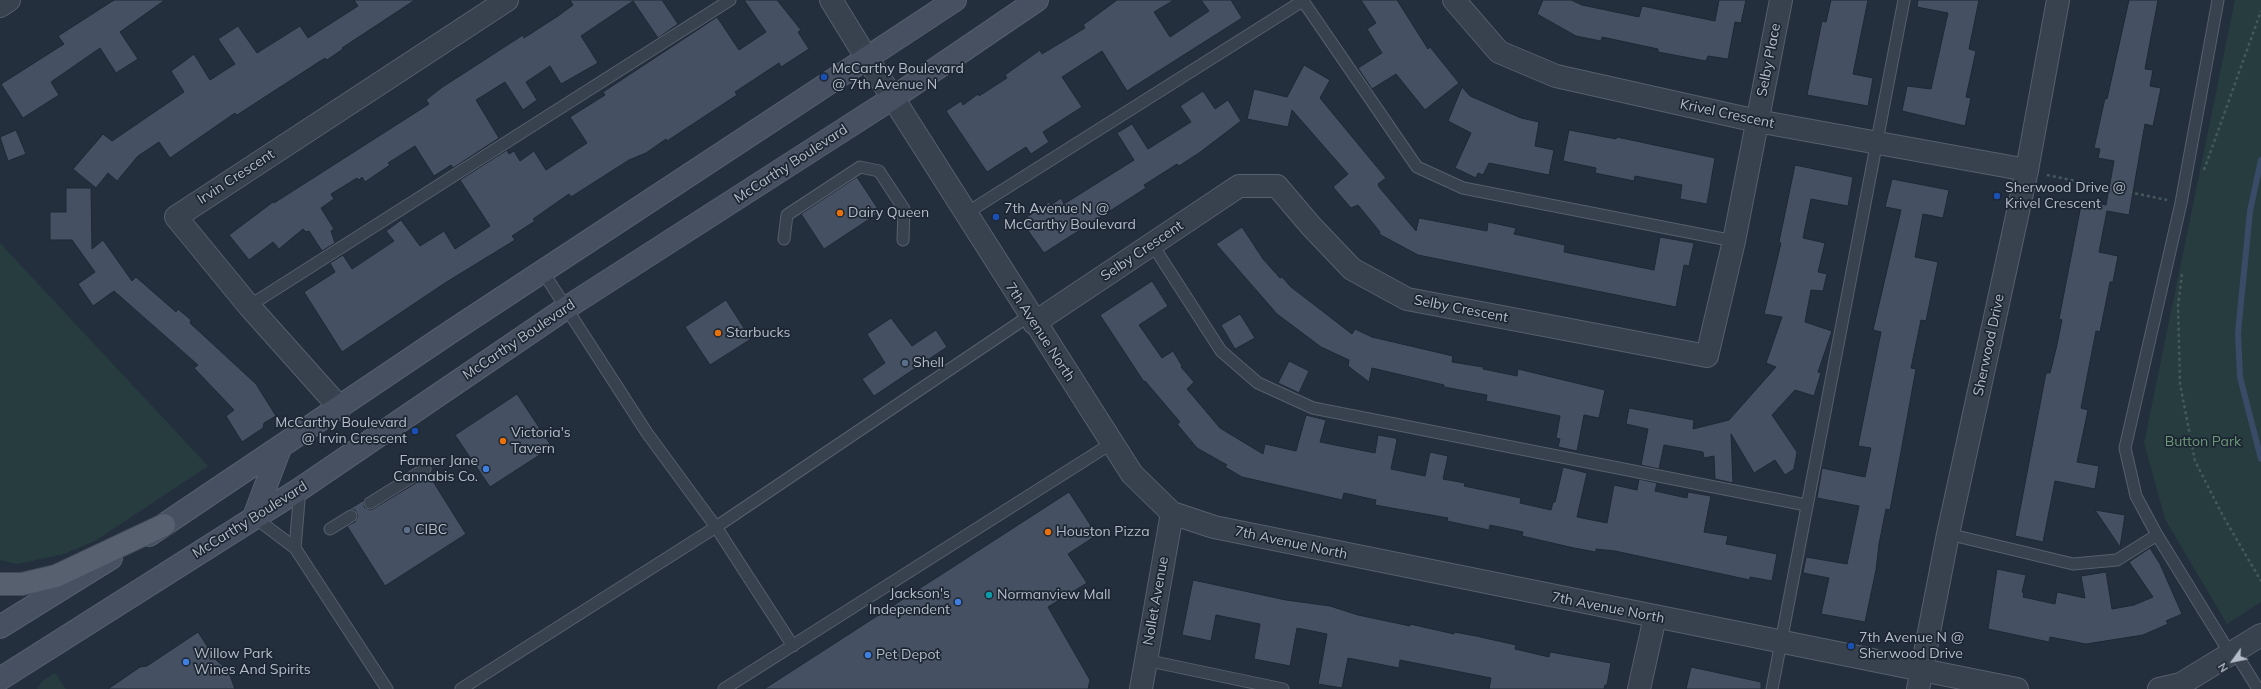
<!DOCTYPE html>
<style>
body{margin:0}
#map{position:relative;width:2261px;height:689px;overflow:hidden;background:#242f3e;font-family:Mulish,sans-serif}
canvas{display:block}
.north{position:absolute;left:2213px;top:641px;width:40px;height:40px;-webkit-text-stroke:3px #1d2633;paint-order:stroke;rotate:237deg;font-size:11px;font-weight:700;line-height:16px;text-align:center;color:#b4bcc9}
.north::after{content:'';display:block;margin:auto;width:14px;height:18px;background:#b4bcc9;clip-path:polygon(50% 0,100% 100%,50% 72%,0 100%)}
</style>
<div id="map">
<canvas width="2261" height="689"></canvas>
<div class="north">N</div>
</div>
<script>
const ctx = document.querySelector('canvas').getContext('2d');
ctx.lineJoin = 'round';
function fillPath(path, color) { ctx.fillStyle = color; ctx.fill(path, 'evenodd'); }
const toPath = rows => new Path2D(rows.map(r => 'M' + r).join(''));
function trace(path, color, width, dash) { ctx.strokeStyle = color; ctx.lineWidth = width; ctx.lineCap = dash ? 'butt' : 'round'; ctx.setLineDash(dash || []); ctx.stroke(path); }
function write(font, color, halo, rows, align = 'center') {
  ctx.font = font + ' Mulish,sans-serif'; ctx.lineWidth = 3.5; ctx.setLineDash([]); ctx.textBaseline = 'middle'; ctx.strokeStyle = halo; ctx.fillStyle = color; for (const [text, x, y, turn = 0] of rows) {
    ctx.save(); ctx.translate(x, y); ctx.rotate((+turn || 0) * Math.PI / 180); ctx.textAlign = isNaN(turn) ? turn : align; if (halo) ctx.strokeText(text, 0, 0); ctx.fillText(text, 0, 0); ctx.restore();
  }
}
const green = toPath([
 [2235,0,2261,0,2261,602,2227,624,2165,519,2144,443],
 [0,243,208,466,95,541,64,554,17,564,0,560],
 [55,673,66,689,37,689,42,681]
]);
const stream = toPath([
 [2261,160,2250,211,2238,333,2240,377,2261,459]
]);
const building = toPath([
 [114,0,165,0,120,32,138,59,116,73,100,48,51,82,59,95,23,118,1,84,64,44,58,36,114,0],
 [354,0,415,0,342,48,343,49,327,60,325,58,237,115,235,113,170,158,159,142,138,156,117,181,108,173,96,188,73,169,103,134,112,141,184,92,171,71,182,63,194,54,210,80,235,64,218,39,238,26,257,53,300,26,308,38,358,6,354,0],
 [570,0,662,0,678,24,658,38,633,1,581,36,598,63,561,84,550,66,526,82,537,100,523,110,505,82,476,100,499,138,453,168,451,165,434,176,415,146,388,163,390,165,365,182,362,177,359,180,357,178,331,194,334,199,321,208,334,229,331,231,335,243,322,251,309,231,306,232,303,229,279,249,273,242,249,260,229,235,273,202,274,203,429,104,426,100,441,88,523,35,524,38,558,16,573,5,570,0],
 [744,0,777,0,801,30,798,32,809,49,781,67,779,63,735,92,737,95,667,141,666,139,646,153,629,160,571,197,569,194,533,219,535,221,512,236,515,240,445,283,342,352,304,292,335,272,330,263,343,255,352,269,394,241,386,231,401,220,420,246,444,231,455,249,490,226,460,180,507,150,509,154,514,151,520,161,534,151,546,170,587,143,570,117,605,95,603,92,717,17,739,50,766,32,744,0],
 [1117,0,1174,0,1154,12,1170,37,1209,11,1201,0,1231,0,1242,18,1127,91,1102,51,1062,77,1082,107,1043,132,1049,142,1031,154,1026,147,987,172,946,111,961,101,963,105,978,94,979,96,1007,78,1005,75,1040,50,1042,54,1085,28,1083,25,1117,0],
 [1361,0,1397,0,1428,49,1430,47,1459,83,1425,110,1396,74,1372,89,1358,68,1382,53,1367,29,1376,23,1361,0],
 [1543,0,1571,0,1582,5,1639,17,1642,6,1715,21,1719,0,1746,0,1741,23,1735,22,1728,59,1708,56,1706,61,1658,52,1658,49,1602,37,1601,41,1576,36,1537,14,1543,0],
 [1831,0,1868,0,1853,74,1873,78,1868,106,1807,95,1822,21,1826,22,1831,0],
 [1918,0,1979,0,1969,49,1976,51,1966,97,1971,98,1965,126,1902,111,1907,86,1931,89,1948,13,1917,7,1918,0],
 [2129,0,2158,0,2145,69,2153,70,2150,86,2161,88,2153,126,2145,124,2129,215,2107,211,2099,252,2118,256,2113,282,2110,282,2100,332,2096,331,2081,408,2088,410,2077,462,2099,466,2095,489,2055,481,2043,542,2015,536,2046,373,2050,373,2056,349,2062,320,2059,319,2082,200,2106,205,2114,161,2098,158,2100,149,2094,148,2105,98,2107,99,2129,0],
 [1304,65,1330,80,1320,98,1386,178,1378,184,1379,187,1416,231,1419,218,1487,231,1488,222,1516,228,1514,234,1565,245,1564,252,1654,270,1660,237,1694,243,1689,266,1684,265,1676,307,1418,255,1379,234,1380,232,1358,205,1351,208,1333,187,1348,174,1292,110,1288,127,1247,119,1254,89,1287,97,1304,65],
 [1462,87,1470,96,1521,118,1539,122,1535,146,1554,150,1549,175,1489,163,1483,175,1478,173,1476,178,1455,168,1471,133,1448,121,1462,87],
 [1203,91,1215,109,1228,100,1241,121,1199,153,1179,166,1177,164,1144,185,1146,188,1044,253,1021,221,1049,202,1051,205,1061,198,1064,204,1134,160,1117,133,1132,124,1148,149,1191,122,1180,106,1203,91],
 [16,130,26,154,8,161,0,137,16,130],
 [1569,130,1616,139,1617,137,1715,158,1707,204,1680,199,1682,185,1635,176,1634,181,1595,173,1596,168,1563,161,1569,130],
 [1795,165,1853,177,1848,206,1811,199,1803,238,1825,243,1818,272,1827,274,1823,291,1811,290,1805,322,1832,331,1818,372,1821,373,1814,396,1795,390,1772,415,1797,452,1794,469,1785,475,1775,460,1754,473,1731,434,1733,483,1715,479,1714,456,1704,458,1703,452,1664,445,1659,469,1641,465,1648,429,1626,424,1629,408,1694,420,1693,429,1729,420,1776,367,1766,363,1782,317,1764,314,1777,260,1781,243,1779,242,1795,165],
 [857,177,880,212,824,249,801,214,857,177],
 [1892,179,1949,190,1943,218,1923,214,1915,257,1938,262,1926,321,1921,320,1911,368,1916,369,1900,457,1890,510,1886,509,1879,544,1876,570,1865,622,1821,614,1829,578,1803,573,1806,557,1847,564,1859,506,1817,498,1822,468,1865,477,1871,448,1858,446,1881,332,1873,330,1901,210,1885,207,1892,179],
 [66,188,91,188,92,249,103,240,132,281,136,277,176,312,178,309,191,320,190,323,256,384,276,416,264,423,263,428,242,442,226,416,234,410,194,368,198,365,114,291,93,306,78,284,95,272,72,240,50,240,50,212,66,212,66,188],
 [1242,227,1263,259,1280,278,1282,277,1291,287,1352,334,1355,329,1372,337,1453,356,1452,362,1483,367,1483,369,1517,376,1518,369,1605,390,1599,418,1584,415,1577,451,1558,447,1560,439,1556,438,1560,416,1486,401,1487,395,1444,387,1444,385,1372,368,1369,382,1348,366,1349,360,1321,347,1277,314,1216,244,1242,227],
 [1152,281,1168,306,1139,325,1162,358,1173,351,1182,366,1181,367,1194,382,1187,389,1220,428,1263,454,1265,444,1296,451,1306,415,1326,420,1320,442,1375,453,1378,435,1395,438,1397,440,1391,469,1425,476,1430,452,1448,456,1443,479,1465,483,1464,486,1521,498,1520,503,1551,510,1553,502,1555,502,1563,467,1587,473,1577,517,1607,523,1614,485,1637,490,1639,479,1657,483,1655,491,1687,498,1688,492,1711,496,1704,532,1728,536,1726,544,1777,554,1772,581,1750,577,1750,580,1615,551,1596,549,1596,552,1574,548,1522,536,1523,532,1490,525,1489,530,1447,521,1448,518,1375,505,1376,500,1344,493,1342,500,1242,477,1225,467,1227,465,1197,448,1177,424,1180,422,1145,381,1144,382,1100,315,1152,281],
 [726,300,751,339,710,365,685,327,726,300],
 [1240,314,1255,338,1235,349,1221,325,1240,314],
 [891,318,912,346,936,330,947,347,874,396,862,379,885,363,867,334,891,318],
 [1289,361,1309,371,1299,393,1278,383,1289,361],
 [517,394,552,447,490,487,455,435,517,394],
 [429,475,466,534,385,586,347,526,355,522,358,516,355,510,348,510,364,500,364,507,370,510,373,509,429,475],
 [1069,492,1097,535,1068,554,1087,583,1048,607,1090,680,1088,689,764,689,1069,492],
 [2095,510,2125,515,2120,547,2095,510],
 [2150,548,2160,564,2182,614,2166,621,2168,624,2143,635,2086,644,2050,637,2049,642,1988,629,1997,569,2026,575,2022,592,2024,593,2023,597,2055,604,2057,592,2085,598,2081,576,2106,572,2112,609,2134,605,2153,597,2129,562,2150,548],
 [1193,580,1286,600,1330,606,1358,615,1410,626,1410,624,1454,634,1454,632,1476,636,1516,645,1515,649,1549,657,1550,652,1611,663,1607,685,1605,685,1604,689,1489,689,1491,678,1400,660,1399,668,1348,658,1342,688,1318,684,1327,634,1297,628,1290,666,1254,659,1260,624,1216,615,1211,641,1182,635,1193,580],
 [198,632,217,661,228,670,235,689,108,689,140,667,147,666,198,632],
 [1691,667,1761,682,1761,689,1686,689,1691,667]
]);
const path = toPath([
 [2204,170,2261,11],
 [2047,175,2167,200],
 [2182,274,2178,306,2180,384,2195,461,2223,516,2261,581]
]);
const service = toPath([
 [2218,0,2181,203,2125,448,2136,496,2157,535,2231,655],
 [1303,1,1417,167,1463,188,1734,241],
 [965,214,1304,0],
 [784,239,787,215,860,167,879,171,904,209,903,240],
 [1152,244,1221,351,1258,383,1313,408,1806,505],
 [543,272,647,433,716,527,793,646],
 [249,306,730,0],
 [370,503,425,469],
 [254,517,295,548,387,689],
 [330,529,351,516],
 [1948,534,2073,564,2117,560,2157,535],
 [295,548,300,489],
 [2235,652,2258,689],
 [1145,660,1283,689],
 [461,689,716,527,1029,316],
 [724,689,1112,443],
 [1772,689,1904,0]
]);
const minor = toPath([
 [1454,0,1499,52,1556,76,1757,121,2027,170],
 [0,6,9,0],
 [866,57,893,98],
 [1034,323,1239,186,1277,186,1311,226,1352,269,1407,299,1707,356,1734,241,1781,0],
 [340,408,249,306,176,217,507,0],
 [1922,670,2017,689],
 [1141,689,1172,513],
 [1639,689,1655,617],
 [2159,689,2181,684,2261,635]
]);
const tertiary = toPath([
 [831,0,866,57],
 [893,98,1132,474,1172,513,1214,527,1922,670],
 [1918,689,1948,534,2027,170,2058,0]
]);
const secondary = toPath([
 [254,517,280,448],
 [149,535,452,331,955,0],
 [0,627,111,558],
 [0,679,300,489,566,308,893,98,1037,0]
]);
const primary = toPath([
 [0,584,22,584,56,576,164,525]
]);
const markers = [
 [824,77,4,"#1a4fb4"],
 [1997,196,4,"#1a4fb4"],
 [840,213,4,"#e8710a"],
 [996,217,4,"#1a4fb4"],
 [718,333,4,"#e8710a"],
 [905,363,4,"#5c6f8a"],
 [415,431,4,"#1a4fb4"],
 [503,441,4,"#e8710a"],
 [486,469,4,"#3f7fe0"],
 [407,530,4,"#5c6f8a"],
 [1048,532,4,"#e8710a"],
 [989,595,4,"#0f9aa8"],
 [958,602,4,"#3f7fe0"],
 [1851,646,4,"#1a4fb4"],
 [868,655,4,"#3f7fe0"],
 [186,662,4,"#3f7fe0"]
];
const streetNames = [
 ["Selby Place",1769,60,-79],
 ["Krivel Crescent",1727,114,12],
 ["McCarthy Boulevard",791,164,-33],
 ["Irvin Crescent",236,177,-33],
 ["Selby Crescent",1142,251,-34],
 ["Selby Crescent",1461,309,11],
 ["7th Avenue North",1040,332,57],
 ["McCarthy Boulevard",519,340,-34],
 ["Sherwood Drive",1989,345,-78],
 ["McCarthy Boulevard",250,520,-32],
 ["7th Avenue North",1291,543,12],
 ["Nollet Avenue",1156,601,-80],
 ["7th Avenue North",1608,608,11]
];
const poiNames = [
 ["McCarthy Boulevard",832,69],
 ["@ 7th Avenue N",832,85],
 ["Sherwood Drive @",2005,188],
 ["Krivel Crescent",2005,204],
 ["7th Avenue N @",1004,209],
 ["McCarthy Boulevard",1004,225],
 ["Dairy Queen",848,213],
 ["Starbucks",726,333],
 ["Shell",913,363],
 ["McCarthy Boulevard",407,423,"right"],
 ["@ Irvin Crescent",407,439,"right"],
 ["Victoria's",511,433],
 ["Tavern",511,449],
 ["Farmer Jane",478,461,"right"],
 ["Cannabis Co.",478,477,"right"],
 ["CIBC",415,530],
 ["Houston Pizza",1056,532],
 ["Jackson's",950,594,"right"],
 ["Independent",950,610,"right"],
 ["Normanview Mall",997,595],
 ["7th Avenue N @",1859,638],
 ["Sherwood Drive",1859,654],
 ["Willow Park",194,654],
 ["Wines And Spirits",194,670],
 ["Pet Depot",876,655]
];
const parkNames = [
 ["Button Park",2203,442]
];
fillPath(green, '#263c3f');
trace(stream, '#394c67', 6);
fillPath(building, '#455162');
trace(building, '#1f2835', 1);
trace(service, '#565f6c', 13);
trace(minor, '#565f6c', 24);
trace(tertiary, '#565f6c', 24);
trace(secondary, '#565f6c', 24);
trace(primary, '#414a57', 24);
trace(path, '#44595c', 2.5, [3, 3]);
trace(service, '#38414e', 11);
trace(minor, '#38414e', 22);
trace(tertiary, '#38414e', 22);
trace(secondary, '#465061', 22);
trace(primary, '#56606e', 22);
for (const [x, y, r, color] of markers) { const dot = new Path2D(); dot.arc(x, y, r, 0, 2 * Math.PI); ctx.fillStyle = color; ctx.fill(dot); trace(dot, '#1d2633', 1.5); }
write('14px', '#b4bcc9', '#1d2633', streetNames);
write('14px', '#b4bcc9', '#1d2633', poiNames, 'left');
write('14px', '#6b9a76', '#1d2633', parkNames);
</script>
